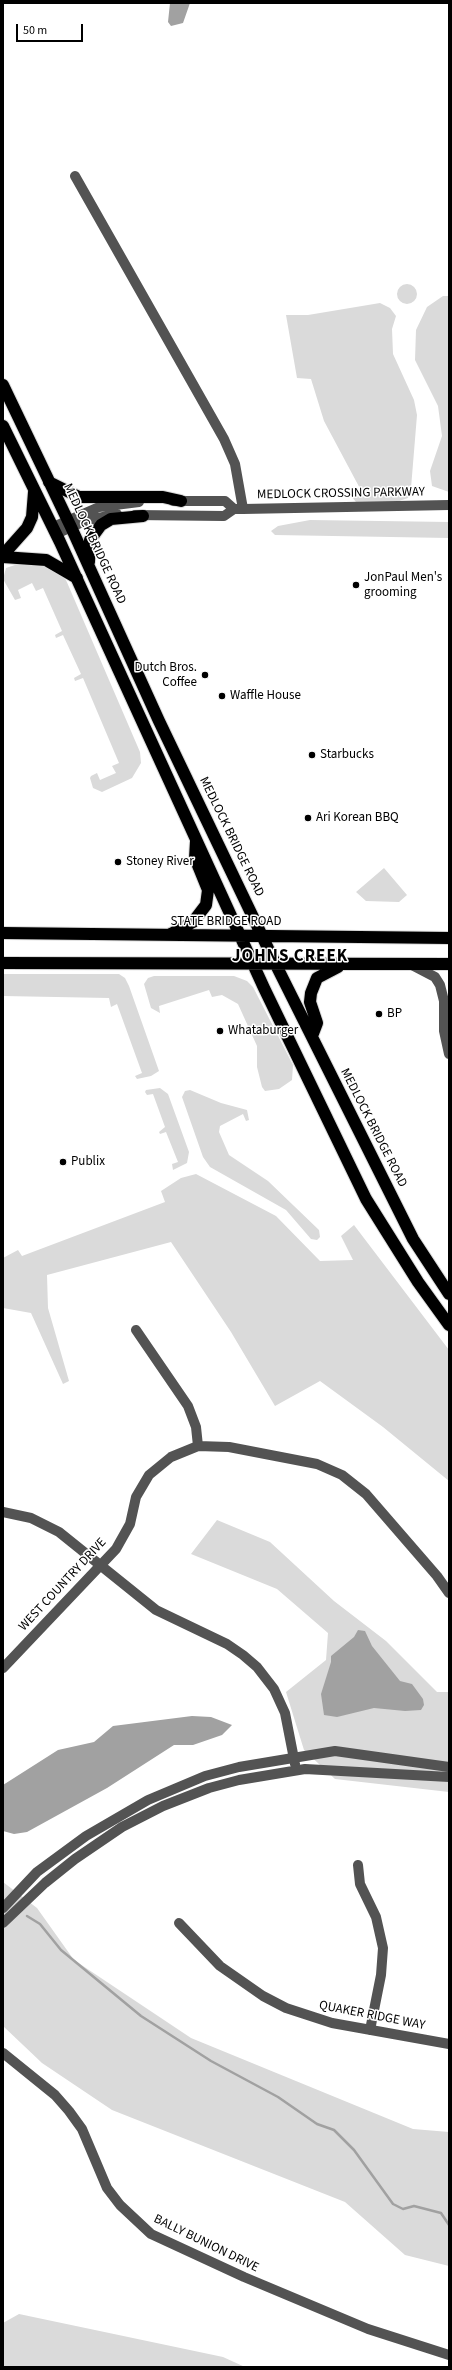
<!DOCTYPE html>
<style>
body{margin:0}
#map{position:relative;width:452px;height:2370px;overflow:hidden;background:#fff;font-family:"Source Sans 3",sans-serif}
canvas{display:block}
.frame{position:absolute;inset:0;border:4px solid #000;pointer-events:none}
.scale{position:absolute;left:16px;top:24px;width:67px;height:18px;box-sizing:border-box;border:2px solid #000;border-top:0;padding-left:5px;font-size:12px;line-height:14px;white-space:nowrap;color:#000;-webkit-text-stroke:3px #fff;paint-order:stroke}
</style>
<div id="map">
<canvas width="452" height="2370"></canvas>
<div class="frame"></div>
<div class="scale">50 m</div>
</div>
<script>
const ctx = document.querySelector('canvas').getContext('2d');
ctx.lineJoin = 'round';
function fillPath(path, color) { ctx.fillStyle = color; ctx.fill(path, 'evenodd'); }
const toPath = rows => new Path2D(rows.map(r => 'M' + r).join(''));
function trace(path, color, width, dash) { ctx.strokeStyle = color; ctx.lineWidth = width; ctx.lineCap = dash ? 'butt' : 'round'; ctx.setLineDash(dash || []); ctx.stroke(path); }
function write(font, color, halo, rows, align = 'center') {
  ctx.font = font + ' "Source Sans 3",sans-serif'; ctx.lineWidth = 3; ctx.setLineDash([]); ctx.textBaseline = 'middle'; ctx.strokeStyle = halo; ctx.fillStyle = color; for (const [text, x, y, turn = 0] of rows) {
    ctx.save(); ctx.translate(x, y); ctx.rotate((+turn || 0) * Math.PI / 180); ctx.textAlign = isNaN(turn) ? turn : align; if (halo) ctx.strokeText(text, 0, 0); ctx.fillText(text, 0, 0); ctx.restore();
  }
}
const green = toPath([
 '397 294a10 10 0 1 1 20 0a10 10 0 1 1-20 0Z',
 [443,296,449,296,449,492,432,486,430,471,442,436,438,406,415,360,416,330,427,307],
 [380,303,390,308,396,316,392,329,393,354,414,400,417,415,411,488,408,498,396,502,356,502,351,496,364,496,324,421,311,379,297,378,286,315,308,315],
 [310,520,449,522,449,538,275,535,271,531,278,526],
 [28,563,48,564,66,580,140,752,141,763,132,778,102,792,93,788,90,778,91,776,97,773,100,780,116,773,112,766,119,763,83,678,75,681,74,678,81,674,63,635,56,638,55,635,62,631,43,588,36,591,32,583,18,590,21,598,15,600,3,579,6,568,15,565],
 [384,868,407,895,399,902,366,901,356,892],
 [3,974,119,974,125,978,129,986,159,1071,151,1076,137,1079,135,1076,142,1073,117,1004,111,1007,109,998,3,996],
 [154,976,234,976,247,981,253,987,293,1065,292,1080,279,1089,265,1091,262,1087,257,1067,257,1046,238,1004,222,995,212,997,209,990,159,1006,160,1013,151,1008,144,984,148,978],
 [160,1088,168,1094,189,1152,187,1163,173,1170,172,1164,178,1162,166,1132,160,1134,159,1132,165,1127,153,1094,147,1095,145,1092,146,1090],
 [190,1090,221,1103,247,1110,249,1120,246,1121,243,1114,220,1126,219,1132,229,1155,268,1181,319,1230,320,1237,317,1240,311,1239,286,1210,210,1167,203,1157,182,1097,185,1091],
 [196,1174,276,1216,320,1261,353,1260,341,1236,354,1225,449,1350,449,1481,383,1427,320,1381,275,1406,231,1332,171,1242,47,1275,48,1308,69,1381,63,1384,31,1313,3,1308,3,1258,18,1250,22,1256,165,1202,161,1191,181,1178],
 [217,1520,270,1542,334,1601,386,1641,437,1692,449,1692,449,1792,335,1779,304,1750,286,1692,326,1660,328,1633,277,1589,191,1554],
 [3,1882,37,1908,74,1960,191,2038,413,2129,449,2132,449,2266,405,2255,345,2202,112,2110,42,2063,3,2026],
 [19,2314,223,2357,245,2367,3,2367,3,2323]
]);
const water = toPath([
 [170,3,190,3,183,23,171,26,168,22],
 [358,1630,365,1631,372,1646,400,1681,412,1684,423,1699,424,1705,421,1710,405,1711,374,1708,337,1717,324,1715,321,1694,331,1662,331,1656,354,1637],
 [192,1716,211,1717,232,1725,222,1735,193,1745,174,1745,107,1788,27,1832,14,1834,3,1831,3,1785,58,1750,94,1742,113,1726]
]);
const stream = toPath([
 [27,1916,40,1924,61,1950,141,2016,211,2061,278,2097,317,2124,334,2130,354,2150,393,2204,403,2209,414,2206,441,2213,449,2225]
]);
const minor = toPath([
 [75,176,224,439,235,464,243,509],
 [173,501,225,501,234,509],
 [135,515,224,516,234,509,243,509,449,505],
 [53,527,99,507,139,502],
 [56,534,85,521,117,514],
 [412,965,435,977,440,985,444,1001,444,1031,449,1054],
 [136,1330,188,1406,196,1427,198,1446],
 [3,1512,31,1518,59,1532,156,1610,227,1644,243,1655,257,1667,274,1689,285,1713,295,1764],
 [3,1668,116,1549,130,1524,136,1497,149,1475,171,1457,198,1446,229,1447,317,1464,342,1475,366,1494,437,1576,449,1593],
 [358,1865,360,1884,376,1917,383,1948,381,1975,370,2030],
 [3,1908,37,1872,86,1836,148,1800,205,1776,239,1767,335,1751,449,1767],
 [3,1923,45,1883,75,1859,122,1827,163,1806,209,1788,239,1780,305,1769,449,1777],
 [179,1923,220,1966,263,1996,286,2008,332,2023,449,2044],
 [3,2053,55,2095,69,2111,82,2129,107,2188,120,2205,151,2234,244,2277,368,2329,449,2355]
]);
const highway = toPath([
 [3,385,71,527,159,721,276,965,413,1239,449,1294],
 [3,426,60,542,264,988,366,1199,418,1282,449,1325],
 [49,482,79,497,163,497,181,501],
 [3,555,27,528,32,517,34,492],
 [3,557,46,560,77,578],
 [89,562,90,540,101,525,111,519,143,516],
 [3,933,449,938],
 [169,935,193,922,206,905,208,890,195,858,196,841],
 [3,963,449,964],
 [312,1036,317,1023,310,1002,311,993,317,978,338,967]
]);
const markers = [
 [356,585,4,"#000"],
 [205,675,4,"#000"],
 [222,696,4,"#000"],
 [312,755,4,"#000"],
 [308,818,4,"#000"],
 [118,862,4,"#000"],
 [379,1014,4,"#000"],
 [220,1031,4,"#000"],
 [63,1162,4,"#000"]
];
const streetNames = [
 ["MEDLOCK CROSSING PARKWAY",341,494,-1],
 ["MEDLOCK BRIDGE ROAD",94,544,65],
 ["MEDLOCK BRIDGE ROAD",231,837,64],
 ["STATE BRIDGE ROAD",226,922],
 ["MEDLOCK BRIDGE ROAD",373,1128,63],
 ["WEST COUNTRY DRIVE",63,1585,-47],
 ["QUAKER RIDGE WAY",372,2016,11],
 ["BALLY BUNION DRIVE",206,2244,26]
];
const poiNames = [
 ["JonPaul Men's",364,578],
 ["grooming",364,593],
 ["Dutch Bros.",197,668,"right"],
 ["Coffee",197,683,"right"],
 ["Waffle House",230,696],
 ["Starbucks",320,755],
 ["Ari Korean BBQ",316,818],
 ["Stoney River",126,862],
 ["BP",387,1014],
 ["Whataburger",228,1031],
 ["Publix",71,1162]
];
const districtNames = [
 ["JOHNS CREEK",290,957]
];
fillPath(green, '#dadada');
fillPath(water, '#a1a1a1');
trace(stream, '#a1a1a1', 2.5);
trace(highway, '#dbdbdb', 14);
trace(minor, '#535353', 10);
trace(highway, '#000', 12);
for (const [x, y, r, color] of markers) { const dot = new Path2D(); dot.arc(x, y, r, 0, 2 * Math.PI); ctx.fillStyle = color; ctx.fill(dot); trace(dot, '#fff', 1.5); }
write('13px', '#000', '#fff', streetNames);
write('13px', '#000', '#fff', poiNames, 'left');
ctx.letterSpacing = '1px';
write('bold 17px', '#000', '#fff', districtNames);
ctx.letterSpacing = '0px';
</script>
